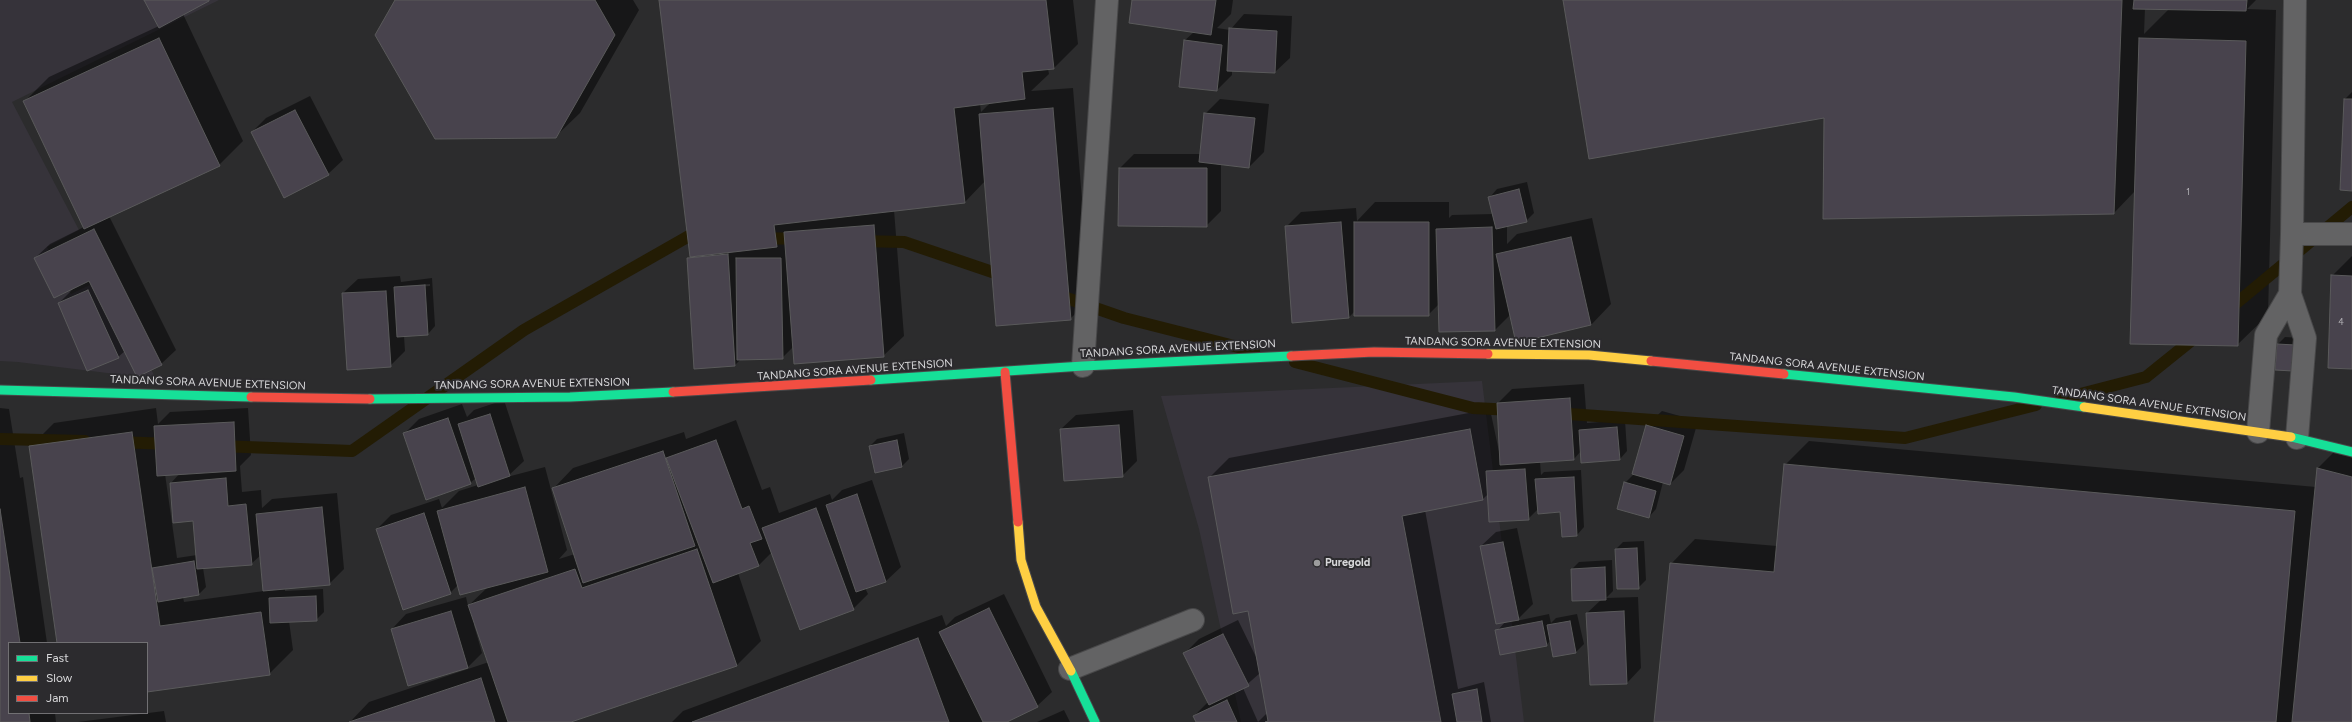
<!DOCTYPE html>
<style>
body{margin:0}
#map{position:relative;width:2352px;height:722px;overflow:hidden;background:#2c2c2d;font-family:Figtree,sans-serif}
canvas{display:block}
.legend{position:absolute;left:8px;top:642px;width:140px;height:72px;box-sizing:border-box;background:#2c2b2e;border:1px solid #717073;margin:0;padding:5px 7px;list-style:none;font-size:12px;color:#d8d8da}
.legend li{display:flex;align-items:center;gap:8px;height:20px}
.legend b{width:20px;border:1px solid #717073}
</style>
<div id="map">
<canvas width="2352" height="722"></canvas>
<ul class="legend">
<li><b style="height:5px;background:#16e098"></b>Fast</li>
<li><b style="height:5px;background:#ffcf43"></b>Slow</li>
<li><b style="height:5px;background:#f24e42"></b>Jam</li>
</ul>
</div>
<script>
const ctx = document.querySelector('canvas').getContext('2d');
ctx.lineJoin = 'round';
function fillPath(path, color) { ctx.fillStyle = color; ctx.fill(path, 'evenodd'); }
const toPath = rows => new Path2D(rows.map(r => 'M' + r).join(''));
function trace(path, color, width, dash) { ctx.strokeStyle = color; ctx.lineWidth = width; ctx.lineCap = dash ? 'butt' : 'round'; ctx.setLineDash(dash || []); ctx.stroke(path); }
function write(font, color, halo, rows, align = 'center') {
  ctx.font = font + ' Figtree,sans-serif'; ctx.lineWidth = 4; ctx.setLineDash([]); ctx.textBaseline = 'middle'; ctx.strokeStyle = halo; ctx.fillStyle = color; for (const [text, x, y, turn = 0] of rows) {
    ctx.save(); ctx.translate(x, y); ctx.rotate((+turn || 0) * Math.PI / 180); ctx.textAlign = isNaN(turn) ? turn : align; if (halo) ctx.strokeText(text, 0, 0); ctx.fillText(text, 0, 0); ctx.restore();
  }
}
const built = toPath([
 [0,0,219,0,12,102,79,230,47,247,71,294,104,278,156,379,18,362,0,361],
 [1482,381,1524,722,1241,722,1199,529,1161,396]
]);
const shadow = toPath([
 [145,0,209,0,183,14,243,141,219,165,109,216,176,350,161,364,125,351,118,357,59,303,75,287,35,258,50,244,84,227,24,102,49,77,159,26],
 [397,0,633,0,639,10,580,113,555,137],
 [660,0,1073,0,1078,44,1054,68,1048,69,1049,74,1031,91,1073,88,1090,299,1070,319,985,181,965,202,894,210,904,336,883,356,793,347,782,358,741,359,735,365,688,258,690,256],
 [992,102,987,106,981,112,980,103],
 [785,237,786,244,778,244],
 [1133,0,1233,0,1231,14,1217,28,1230,30,1244,14,1292,16,1290,58,1275,72,1232,70,1232,75,1217,90,1184,41,1194,32],
 [1564,0,2256,0,2247,9,2276,10,2268,315,2237,345,2135,191,2114,213,1825,117],
 [2145,8,2169,9,2144,34],
 [2352,92,2352,190,2341,189,2345,99],
 [310,96,343,160,328,174,252,132,266,118],
 [1220,99,1269,104,1264,152,1249,167,1221,164,1221,211,1206,226,1120,168,1134,154,1201,154,1205,114],
 [1527,182,1534,213,1526,221,1507,226,1507,244,1517,234,1592,218,1611,304,1591,325,1517,342,1511,314,1495,330,1439,304,1428,315,1355,311,1348,318,1286,227,1301,212,1356,208,1357,221,1375,202,1449,202,1449,218,1452,215,1493,214,1490,197,1497,189],
 [2352,256,2352,368,2332,276],
 [400,276,401,282,432,278,435,326,428,334,404,336,405,351,390,366,343,293,358,279],
 [430,284,430,286,402,288,402,286],
 [2285,337,2302,338,2300,362,2278,344],
 [1584,384,1587,423,1625,420,1627,451,1620,459,1582,462,1581,451,1574,459,1540,461,1541,475,1544,472,1581,470,1584,527,1577,535,1561,511,1538,509,1528,519,1488,494,1483,499,1425,510,1458,689,1484,682,1491,722,1197,722,1194,716,1208,702,1184,654,1199,639,1238,620,1257,659,1249,610,1209,478,1229,458,1490,409,1501,461,1498,403,1512,389],
 [1260,673,1268,712,1258,722,1243,688],
 [504,400,524,461,507,477,545,467,567,550,559,559,575,554,553,489,573,468,684,432,686,439,736,420,762,490,770,487,779,513,830,494,832,500,842,490,872,480,901,567,886,581,865,588,868,594,853,609,772,552,758,566,738,573,761,641,737,665,568,722,350,722,369,702,489,662,476,624,474,625,482,653,467,668,392,629,406,614,466,597,468,606,488,587,458,585,450,593,377,529,391,515,439,499,442,508,459,491,478,485,476,478,470,483,405,433,419,419,462,404,467,417,474,410],
 [0,408,9,409,20,478,23,477,47,643,9,643,9,713,55,713,56,722,0,722],
 [156,408,158,424,170,412,248,408,251,455,240,466,242,492,261,490,262,508,272,499,337,493,344,569,329,584,285,588,285,591,323,589,324,612,316,620,289,621,293,650,269,674,147,692,147,643,58,643,30,447,54,423],
 [180,473,171,483,193,519,197,555,177,558,165,474],
 [261,555,264,591,184,602,183,597,199,594,206,587,203,568,251,564],
 [1133,410,1137,461,1122,476,1061,429,1076,415],
 [1662,411,1698,421,1684,470,1670,484,1663,482,1656,509,1649,517,1625,483,1633,475,1647,425],
 [904,433,909,459,902,466,876,472,870,446,877,439],
 [1809,441,2316,487,2318,468,2342,444,2352,447,2352,722,1655,722,1671,564,1695,539,1777,546,1785,465],
 [1517,528,1533,604,1516,621,1549,614,1551,623,1556,618,1577,614,1584,644,1576,652,1554,656,1551,640,1546,645,1497,631,1506,621,1481,546,1496,532],
 [1644,541,1646,580,1638,588,1616,549,1623,542],
 [1612,560,1613,591,1606,598,1638,597,1641,668,1627,683,1587,613,1602,599,1572,569,1579,562],
 [1004,594,1052,692,1037,706,1005,722,984,722,983,720,982,722,672,722,683,711,942,615,946,626,955,617],
 [1064,710,1070,722,1037,722],
 [164,711,166,722,78,722]
]);
const stream = toPath([
 [759,238,801,239],
 [859,241,904,242,1007,277],
 [1055,294,1124,318,1254,351],
 [2227,311,2352,207],
 [1295,362,1473,408,1513,410],
 [2061,399,2146,377,2197,336],
 [1555,413,1905,438,2036,405],
 [0,439,85,441],
 [117,442,171,444],
 [219,446,352,451,524,330,689,236,703,236]
]);
const building = toPath([
 [144,0,209,0,209,1,159,28,144,0],
 [395,0,595,0,615,35,556,138,435,139,375,35,395,0],
 [659,0,1046,0,1054,69,1022,72,1025,99,954,108,965,203,774,225,777,247,690,257,659,0],
 [1132,0,1216,0,1211,35,1129,23,1132,0],
 [1563,0,2122,0,2114,214,1823,219,1824,118,1589,159,1563,0],
 [2134,0,2247,0,2246,11,2133,9,2134,0],
 [1229,28,1277,31,1275,73,1227,71,1229,28],
 [159,38,220,166,84,229,23,101,159,38],
 [2139,38,2246,41,2238,346,2130,344,2139,38],
 [1184,40,1222,45,1217,91,1179,87,1184,40],
 [2344,99,2352,99,2352,191,2340,190,2344,99],
 [1053,108,1071,320,996,326,979,114,1053,108],
 [295,110,329,175,284,198,251,132,295,110],
 [1204,113,1255,118,1249,168,1199,162,1204,113],
 [1119,168,1207,168,1207,227,1118,226,1119,168],
 [1519,189,1527,222,1496,229,1488,197,1519,189],
 [1341,222,1349,318,1292,323,1285,226,1341,222],
 [1354,222,1429,222,1429,316,1354,316,1354,222],
 [874,225,884,357,794,364,784,232,874,225],
 [1492,227,1495,331,1439,332,1436,229,1492,227],
 [94,229,162,365,137,377,89,281,54,298,34,258,94,229],
 [1571,237,1591,325,1516,343,1496,254,1571,237],
 [728,254,735,366,694,369,687,258,728,254],
 [736,258,781,258,783,359,737,360,736,258],
 [2331,275,2352,276,2352,369,2328,368,2331,275],
 [425,285,428,335,397,337,394,287,425,285],
 [88,290,119,358,87,371,58,303,88,290],
 [386,291,391,367,347,370,342,293,386,291],
 [2277,344,2295,345,2293,371,2275,370,2277,344],
 [1570,398,1574,460,1500,465,1497,403,1570,398],
 [490,414,510,476,478,487,458,424,490,414],
 [448,418,471,484,426,500,403,433,448,418],
 [234,422,236,471,157,476,154,426,234,422],
 [1119,425,1123,477,1064,481,1060,429,1119,425],
 [1646,425,1684,436,1670,485,1632,474,1646,425],
 [1617,427,1620,460,1581,463,1579,430,1617,427],
 [1470,429,1483,500,1402,516,1441,722,1265,722,1268,721,1248,611,1233,614,1208,477,1470,429],
 [132,432,160,626,261,612,270,675,147,692,147,643,57,643,29,446,132,432],
 [716,440,742,509,749,506,762,539,750,543,759,566,713,583,666,458,716,440],
 [897,440,902,467,875,473,869,446,897,440],
 [663,451,695,546,583,583,552,488,663,451],
 [1784,464,2295,511,2276,722,1654,722,1670,563,1774,572,1784,464],
 [2317,468,2352,477,2352,722,2292,722,2317,468],
 [1525,469,1529,520,1489,522,1486,471,1525,469],
 [1574,477,1577,536,1562,537,1560,512,1538,514,1535,479,1574,477],
 [226,478,228,506,246,504,252,565,197,569,193,521,173,523,170,483,226,478],
 [1624,482,1656,491,1649,518,1617,509,1624,482],
 [525,487,548,572,460,595,437,511,525,487],
 [857,494,886,582,856,592,826,505,857,494],
 [322,507,330,585,263,591,256,514,322,507],
 [816,508,854,610,800,630,762,528,816,508],
 [0,509,20,643,9,643,9,713,29,713,30,722,0,722,0,509],
 [424,513,451,594,403,610,376,529,424,513],
 [1503,542,1519,620,1496,624,1480,546,1503,542],
 [1637,548,1639,589,1617,589,1615,549,1637,548],
 [697,549,737,666,571,722,508,722,468,605,575,569,582,588,697,549],
 [194,561,199,595,158,602,152,568,194,561],
 [1605,567,1606,600,1572,601,1571,569,1605,567],
 [316,596,317,621,270,623,269,598,316,596],
 [989,608,1038,707,1007,722,983,722,939,632,989,608],
 [451,611,468,668,408,686,391,629,451,611],
 [1624,611,1627,684,1590,685,1586,613,1624,611],
 [1542,621,1547,646,1500,655,1495,630,1542,621],
 [1570,621,1576,653,1553,657,1547,625,1570,621],
 [1223,634,1249,686,1209,705,1183,653,1223,634],
 [918,638,949,722,692,722,918,638],
 [481,678,495,722,349,722,481,678],
 [1477,689,1482,722,1457,722,1452,694,1477,689],
 [1227,700,1237,722,1196,722,1193,716,1227,700]
]);
const lane = toPath([
 [2295,0,2292,234,2290,294,2305,338,2297,438],
 [2292,234,2352,234],
 [2258,432,2266,335,2290,294],
 [1070,669,1193,620]
]);
const street = toPath([
 [1083,366,1107,0]
]);
const fast = toPath([
 [1784,374,2014,397,2084,407],
 [871,380,1083,366,1291,356],
 [0,390,251,397],
 [370,399,570,397,673,392],
 [2291,437,2352,452],
 [1071,671,1095,722]
]);
const slow = toPath([
 [1488,354,1589,355,1651,361],
 [2084,407,2291,437],
 [1018,522,1021,560,1036,607,1071,671]
]);
const jam = toPath([
 [1291,356,1374,352,1488,354],
 [1651,361,1784,374],
 [1005,372,1018,522],
 [673,392,871,380],
 [251,397,370,399]
]);
const markers = [
 [1317,563,4,"#9c9c9d"]
];
const numberNames = [
 ["1",2188,192],
 ["4",2341,322]
];
const streetNames = [
 ["TANDANG SORA AVENUE EXTENSION",1503,343,1],
 ["TANDANG SORA AVENUE EXTENSION",1178,349,-3],
 ["TANDANG SORA AVENUE EXTENSION",1827,367,6],
 ["TANDANG SORA AVENUE EXTENSION",855,370,-4],
 ["TANDANG SORA AVENUE EXTENSION",208,383,2],
 ["TANDANG SORA AVENUE EXTENSION",532,384,-1],
 ["TANDANG SORA AVENUE EXTENSION",2149,404,8]
];
const poiNames = [
 ["Puregold",1325,563]
];
fillPath(built, '#36333a');
fillPath(shadow, '#0007');
trace(stream, '#231c04', 12);
fillPath(building, '#48434d');
trace(building, '#5a5a5b', 1);
trace(lane, '#484849', 24);
trace(street, '#484849', 24);
trace(fast, '#484849', 11);
trace(slow, '#484849', 11);
trace(jam, '#484849', 11);
trace(lane, '#636364', 22);
trace(street, '#636364', 22);
trace(fast, '#16e098', 9);
trace(slow, '#ffcf43', 9);
trace(jam, '#f24e42', 9);
for (const [x, y, r, color] of markers) { const dot = new Path2D(); dot.arc(x, y, r, 0, 2 * Math.PI); ctx.fillStyle = color; ctx.fill(dot); trace(dot, '#2c2b2e', 1.5); }
write('9px', '#b4b3b7', null, numberNames);
write('11px', '#d8d8da', '#2c2b2e', streetNames);
write('bold 11px', '#d8d8da', '#2c2b2e', poiNames, 'left');
</script>
